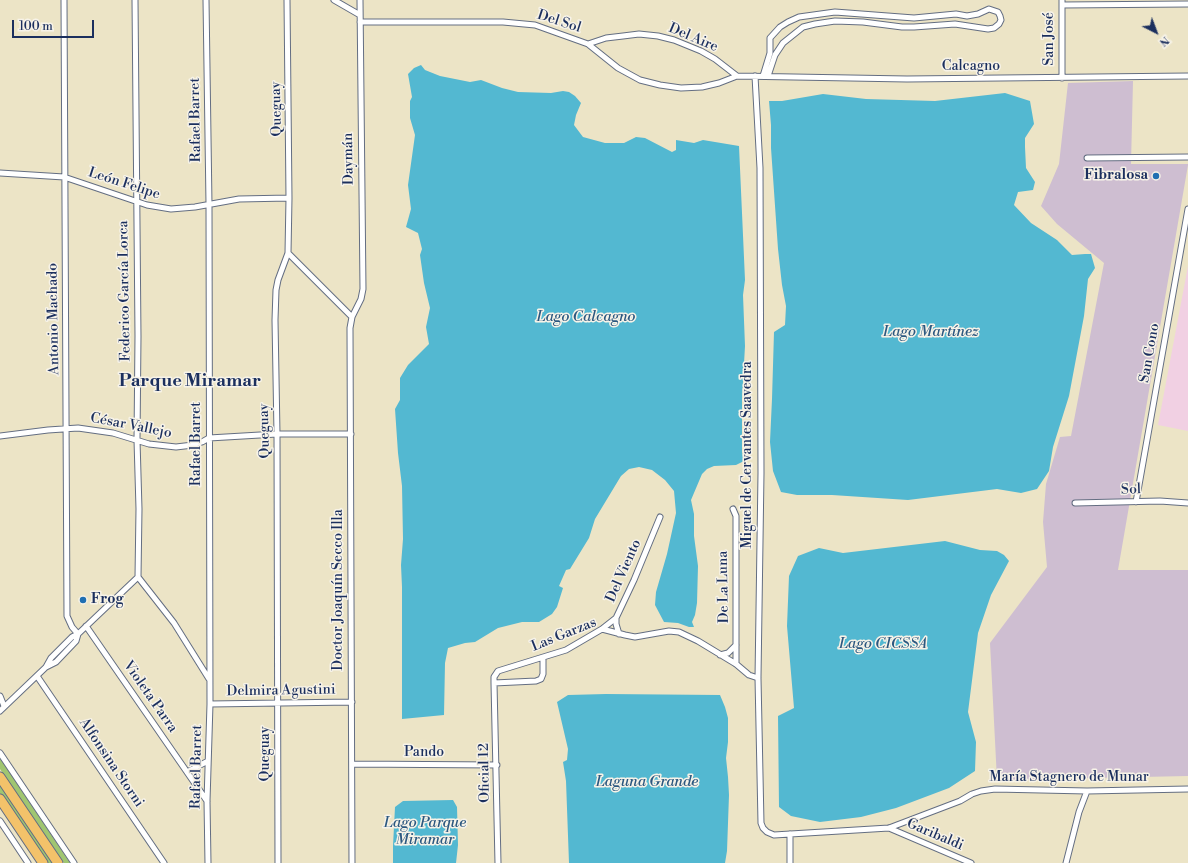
<!DOCTYPE html>
<meta charset="utf-8">
<style>
body{margin:0}
#map{position:relative;width:1188px;height:863px;overflow:hidden;background:#ece4c6;font-family:"Libre Bodoni",serif}
canvas{display:block}
.north{position:absolute;left:1136px;top:12px;width:40px;height:40px;-webkit-text-stroke:3px #f7f3e8;paint-order:stroke;rotate:138deg;font-size:11px;font-weight:700;line-height:16px;text-align:center;color:#1b2f5e}
.north::after{content:'';display:block;margin:auto;width:14px;height:18px;background:#1b2f5e;clip-path:polygon(50% 0,100% 100%,50% 72%,0 100%)}
.scale{position:absolute;left:12px;top:20px;width:82px;height:18px;box-sizing:border-box;border:2px solid #1b2f5e;border-top:0;padding-left:5px;font-size:12px;line-height:14px;white-space:nowrap;color:#1b2f5e;-webkit-text-stroke:3px #f7f3e8;paint-order:stroke}
</style>
<div id="map">
<canvas width="1188" height="863"></canvas>
<div class="north">N</div>
<div class="scale">100 m</div>
</div>
<script>
const ctx = document.querySelector('canvas').getContext('2d');
ctx.lineJoin = 'round';
function fillPath(path, color) { ctx.fillStyle = color; ctx.fill(path, 'evenodd'); }
const toPath = rows => new Path2D(rows.map(r => 'M' + r).join(''));
function trace(path, color, width, dash) { ctx.strokeStyle = color; ctx.lineWidth = width; ctx.lineCap = dash ? 'butt' : 'round'; ctx.setLineDash(dash || []); ctx.stroke(path); }
function write(font, color, halo, rows, align = 'center') {
  ctx.font = font + ' "Libre Bodoni",serif'; ctx.lineWidth = 3; ctx.setLineDash([]); ctx.textBaseline = 'middle'; ctx.strokeStyle = halo; ctx.fillStyle = color; for (const [text, x, y, turn = 0] of rows) {
    ctx.save(); ctx.translate(x, y); ctx.rotate((+turn || 0) * Math.PI / 180); ctx.textAlign = isNaN(turn) ? turn : align; if (halo) ctx.strokeText(text, 0, 0); ctx.fillText(text, 0, 0); ctx.restore();
  }
}
const built = toPath([
 [1188,266,1188,431,1158,425]
]);
const industrial = toPath([
 [1133,81,1131,164,1188,164,1188,165,1118,570,1188,570,1188,776,997,780,990,643,1047,567,1043,522,1046,484,1060,437,1071,436,1104,263,1057,224,1041,206,1059,164,1068,83]
]);
const green = toPath([
 [0,758,70,863,64,863,0,769],
 [0,783,54,863,47,863,0,794]
]);
const water = toPath([
 [421,65,425,70,440,76,470,82,481,80,502,88,518,92,551,93,563,91,569,92,575,96,581,103,576,115,574,125,583,137,605,143,624,143,636,137,645,138,672,152,676,150,676,140,694,143,703,140,739,146,745,280,743,295,745,346,742,399,742,452,744,461,736,465,714,466,707,469,702,474,691,500,694,514,694,536,698,566,697,603,695,615,692,622,694,627,689,627,678,623,664,622,655,605,656,592,667,554,676,513,674,491,665,480,652,470,639,467,629,469,621,476,595,519,589,538,570,569,566,570,559,586,563,588,557,607,552,614,539,622,522,622,498,628,475,642,465,643,448,648,445,663,444,715,402,719,402,587,401,565,403,539,402,486,398,453,395,409,400,400,400,378,408,365,429,344,426,327,430,308,424,283,420,255,422,249,418,233,406,227,411,209,408,185,415,135,410,118,410,101,412,97,408,74,414,68],
 [1005,93,1030,101,1034,124,1025,138,1025,147,1026,168,1035,182,1033,190,1018,192,1014,205,1031,223,1057,240,1072,255,1085,254,1091,254,1095,268,1088,279,1084,316,1069,396,1053,447,1049,471,1037,489,1021,493,997,489,908,500,832,495,797,495,781,492,773,471,770,442,772,399,774,332,785,325,786,306,782,285,778,249,771,148,771,125,769,101,782,101,823,94,866,99,935,101],
 [945,541,980,550,997,551,1004,555,1009,561,991,595,978,633,968,712,976,742,975,771,949,788,896,808,861,817,820,822,791,816,779,807,778,716,794,708,787,626,789,576,798,556,819,548,843,553],
 [606,694,720,695,725,707,728,718,728,742,726,758,728,777,729,795,727,851,725,863,569,863,566,781,563,762,567,760,568,749,557,702,568,695],
 [453,800,457,807,458,845,456,863,393,863,393,846,395,807,403,801]
]);
const street = toPath([
 [64,0,67,616,72,627,78,634],
 [135,0,138,336,137,440,139,509,138,577,174,623,209,679],
 [206,0,209,204,210,704,207,801,208,863],
 [334,0,360,15],
 [1062,0,1062,78],
 [1062,5,1188,4],
 [360,22,503,22,535,25,588,44,618,68,640,80,660,85,681,88,702,87,719,83,737,76,907,79,1188,76],
 [588,44,606,38,623,36,639,34,658,36,674,40,701,51,715,59,737,76],
 [755,76,760,168,761,473,758,678,761,823,763,828,767,832,774,835,889,828,960,801,972,794,981,791,995,789,1087,791,1188,789],
 [763,76,770,53,770,38,780,27,788,22,799,17,835,12,914,18,956,14,967,16,978,14,989,9,998,12,1000,16,1001,20,999,24,994,28,988,29,955,24,914,27,902,27,863,22,835,21,815,24,803,27,783,43,775,55,768,76],
 [1087,158,1188,157],
 [0,173,64,177,147,205,171,209,195,207,239,199,289,198],
 [288,253,352,317],
 [0,436,48,430,78,428,113,433,149,444,176,447,193,445,202,442,209,438,277,434,351,434],
 [1136,502,1188,209],
 [1075,503,1160,501,1188,503],
 [733,509,736,516,736,664],
 [86,626,207,801],
 [602,629,616,618],
 [619,634,616,624,616,618,634,580,660,517],
 [720,655,728,653,736,645],
 [46,667,51,658,72,637,78,634,138,577],
 [37,676,164,863],
 [494,683,536,681,541,679,543,674,543,658],
 [0,696,4,706],
 [210,704,352,702],
 [0,711,46,667,56,662,76,641,78,634],
 [0,753,74,863],
 [352,764,497,765],
 [187,772,208,761],
 [0,821,28,863],
 [889,828,971,863],
 [790,834,790,863],
 [278,863,277,434,275,320,276,290,278,280,288,253,289,198,287,0],
 [352,863,350,328,352,317,361,299,363,289,360,0],
 [498,863,494,683,494,677,498,671,566,650,602,629,625,635,635,637,669,631,679,632,698,641,736,664,749,675,758,678],
 [1066,863,1079,812,1087,791]
]);
const highway = toPath([
 [0,777,58,863],
 [0,799,43,863]
]);
const markers = [
 [1156,176,4,"#1f6fb2"],
 [83,600,4,"#1f6fb2"]
];
const streetNames = [
 ["Del Sol",559,22,18],
 ["Del Aire",693,38,23],
 ["San José",1050,39,-90],
 ["Calcagno",971,67],
 ["Queguay",277,109,-91],
 ["Rafael Barret",196,120,-91],
 ["Daymán",349,159,-91],
 ["León Felipe",124,184,18],
 ["Federico García Lorca",125,291,-91],
 ["Antonio Machado",54,319,-91],
 ["San Cono",1150,353,-80],
 ["César Vallejo",131,426,11],
 ["Queguay",265,431,-91],
 ["Rafael Barret",197,444,-90],
 ["Miguel de Cervantes Saavedra",748,455,-90],
 ["Sol",1131,490,-2],
 ["Del Viento",624,571,-66],
 ["De La Luna",724,587,-91],
 ["Doctor Joaquín Secco Illa",339,590,-90],
 ["Las Garzas",564,635,-22],
 ["Delmira Agustini",281,691,-1],
 ["Violeta Parra",150,697,55],
 ["Pando",424,753],
 ["Queguay",266,754,-90],
 ["Alfonsina Storni",111,763,56],
 ["Rafael Barret",197,767,-89],
 ["Oficial 12",485,773,-91],
 ["María Stagnero de Munar",1069,778],
 ["Garibaldi",935,835,23]
];
const poiNames = [
 ["Fibralosa",1148,176],
 ["Frog",91,600,"left"]
];
const waterNames = [
 ["Lago Calcagno",586,317],
 ["Lago Martínez",931,332],
 ["Lago CICSSA",883,644],
 ["Laguna Grande",647,782],
 ["Lago Parque",425,823],
 ["Miramar",425,840]
];
const districtNames = [
 ["Parque Miramar",190,382]
];
fillPath(built, '#f1d0e3');
fillPath(industrial, '#cebed1');
fillPath(green, '#a0c671');
fillPath(water, '#53b8d1');
trace(street, '#646e82', 7);
trace(highway, '#646e82', 11);
trace(street, '#fff', 5);
trace(highway, '#f3c26a', 9);
for (const [x, y, r, color] of markers) { const dot = new Path2D(); dot.arc(x, y, r, 0, 2 * Math.PI); ctx.fillStyle = color; ctx.fill(dot); trace(dot, '#f7f3e8', 1.5); }
write('14px', '#1b2f5e', '#f7f3e8', streetNames);
write('bold 14px', '#1b2f5e', '#f7f3e8', poiNames, 'right');
write('italic 15px', '#2c5880', '#f7f3e8', waterNames);
write('bold 18px', '#1b2f5e', '#f7f3e8', districtNames);
</script>
